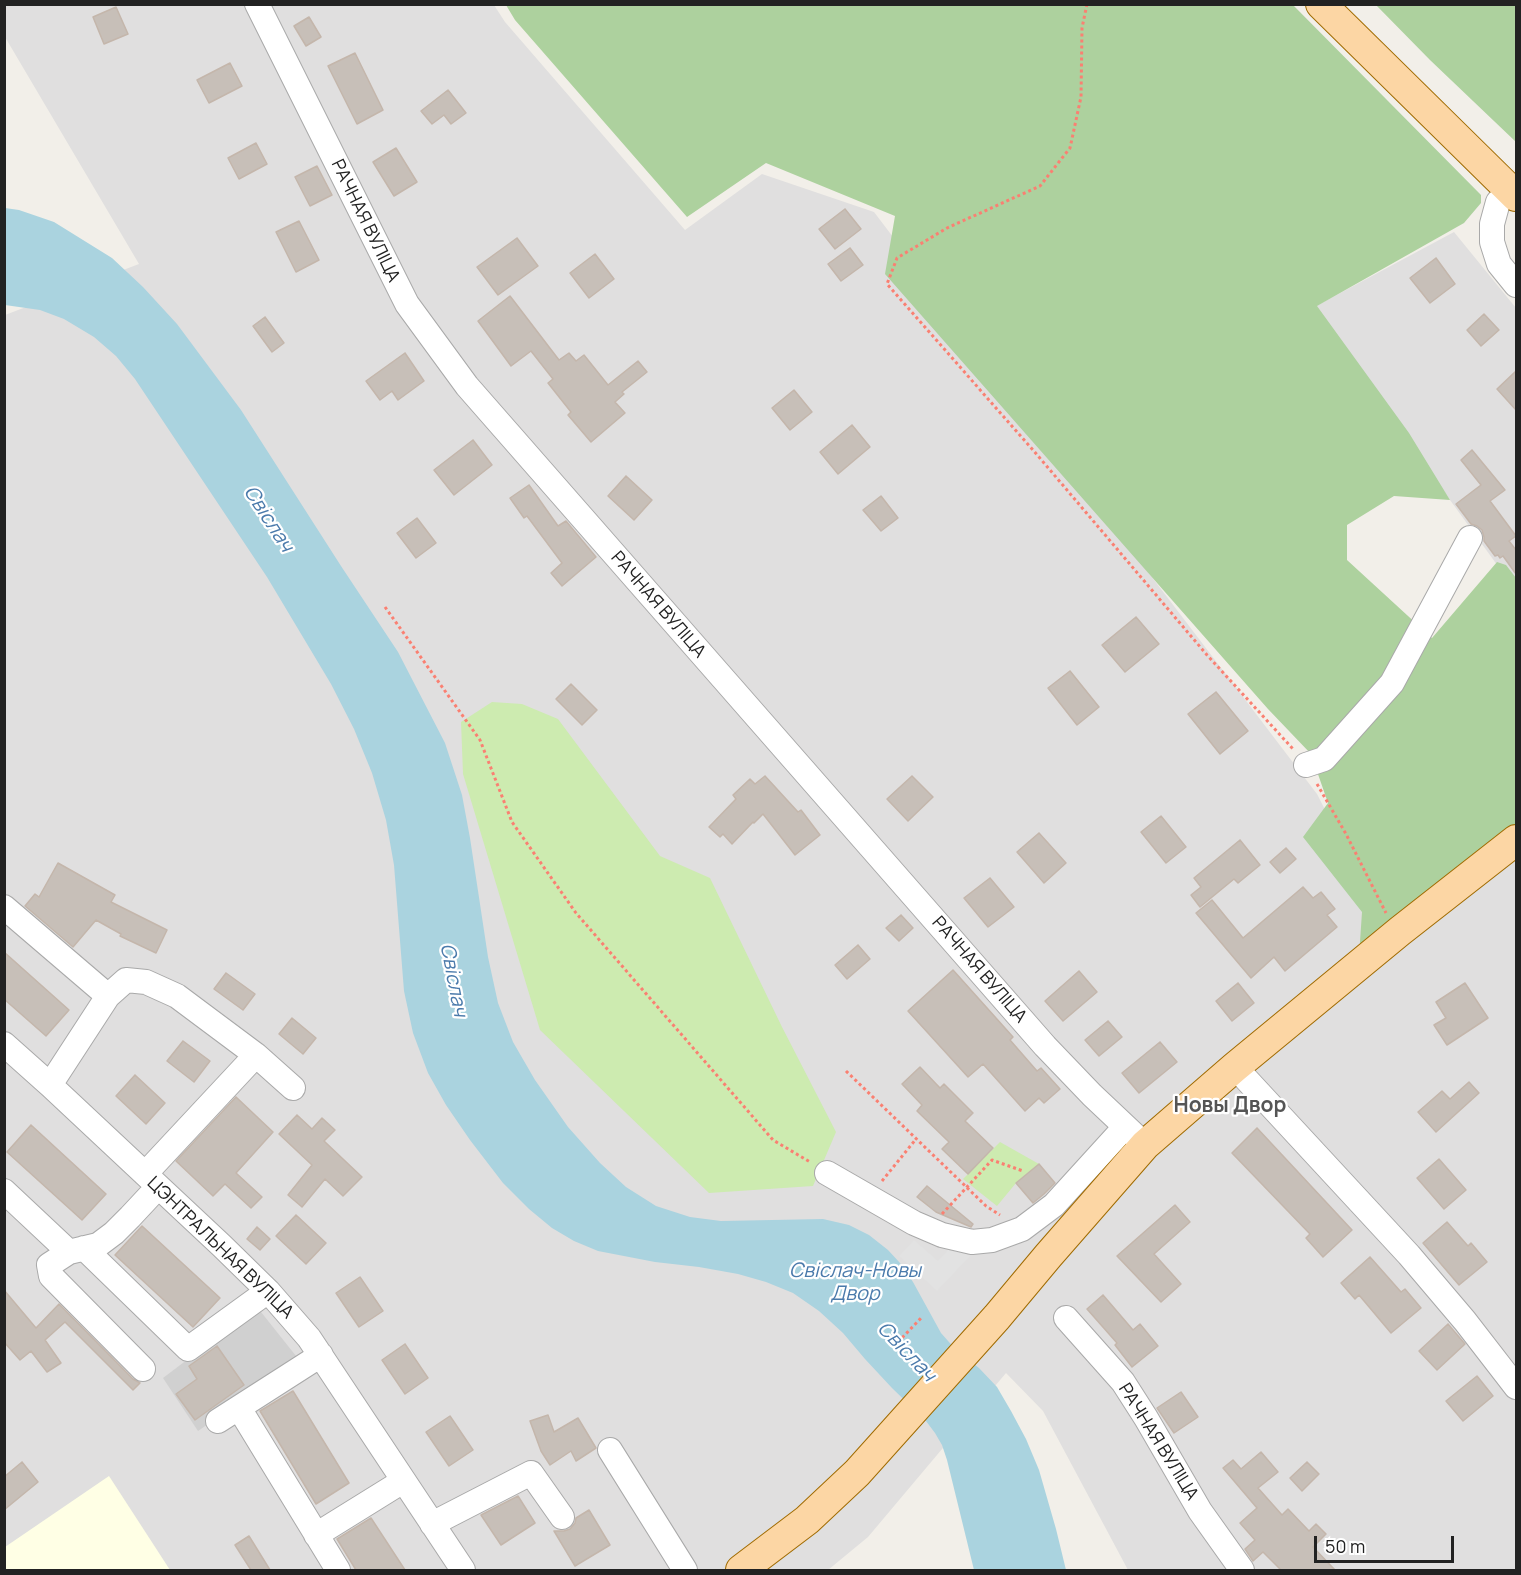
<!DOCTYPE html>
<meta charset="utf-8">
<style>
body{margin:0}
#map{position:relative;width:1521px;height:1575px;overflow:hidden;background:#f2efe9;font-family:Manrope,sans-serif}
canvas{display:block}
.frame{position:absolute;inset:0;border:6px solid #222;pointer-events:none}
.scale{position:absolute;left:1314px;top:1536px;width:140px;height:27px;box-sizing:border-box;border:3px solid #222;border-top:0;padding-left:8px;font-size:18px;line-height:21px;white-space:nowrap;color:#222;-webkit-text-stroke:4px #fff;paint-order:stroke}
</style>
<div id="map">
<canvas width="1521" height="1575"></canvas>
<div class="frame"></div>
<div class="scale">50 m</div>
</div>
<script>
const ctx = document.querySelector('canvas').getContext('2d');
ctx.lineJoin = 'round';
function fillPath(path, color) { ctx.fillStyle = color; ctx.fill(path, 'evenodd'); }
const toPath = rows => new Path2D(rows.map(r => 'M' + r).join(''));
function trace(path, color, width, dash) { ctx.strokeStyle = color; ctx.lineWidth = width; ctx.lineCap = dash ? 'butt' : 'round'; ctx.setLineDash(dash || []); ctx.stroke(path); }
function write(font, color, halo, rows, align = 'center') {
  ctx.font = font + ' Manrope,sans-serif'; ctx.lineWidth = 4.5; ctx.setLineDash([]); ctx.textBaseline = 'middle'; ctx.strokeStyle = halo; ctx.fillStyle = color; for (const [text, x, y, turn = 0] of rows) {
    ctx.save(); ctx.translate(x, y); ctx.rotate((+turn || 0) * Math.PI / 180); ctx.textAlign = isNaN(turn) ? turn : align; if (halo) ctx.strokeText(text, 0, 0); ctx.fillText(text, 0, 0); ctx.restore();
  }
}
const residential = toPath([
 [5,5,494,5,505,22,685,230,762,174,874,212,1317,794,1379,916,1516,814,1516,1570,1128,1570,1043,1411,1006,1373,868,1537,828,1570,5,1570,5,315,139,264,5,37],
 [1454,232,1516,308,1516,591,1450,500,1316,306]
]);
const education = toPath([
 [109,1476,170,1570,5,1570,5,1547]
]);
const religious = toPath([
 [257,1307,300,1361,198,1431,163,1378]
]);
const grass = toPath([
 [492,702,522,704,558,719,660,856,710,878,782,1027,836,1132,813,1186,709,1193,540,1030,463,774,461,722],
 [1000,1142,1039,1164,1016,1183,997,1206,963,1179]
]);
const forest = toPath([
 [506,5,1293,5,1481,195,1481,203,1464,223,1317,306,1409,433,1450,500,1394,496,1347,525,1347,560,1432,638,1497,562,1506,565,1516,578,1516,826,1359,957,1362,912,1303,837,1328,803,1311,754,1268,709,885,274,895,216,766,163,687,217,515,20],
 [1376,5,1516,5,1516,142,1430,60]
]);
const parking = toPath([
 [914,1240,938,1261,957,1240,972,1254,937,1291,899,1256]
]);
const water = toPath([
 [5,208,19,210,54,222,112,258,143,287,177,324,241,410,341,566,398,652,445,743,462,795,470,838,488,957,498,1003,513,1042,535,1080,568,1127,600,1163,626,1187,656,1206,690,1217,721,1221,823,1219,849,1225,869,1235,888,1250,900,1263,913,1282,941,1333,956,1350,979,1368,997,1387,1011,1411,1026,1439,1039,1470,1056,1529,1066,1570,974,1570,947,1460,942,1445,935,1433,926,1421,892,1388,865,1359,843,1333,819,1311,793,1293,766,1282,738,1274,699,1267,655,1262,598,1251,574,1241,552,1228,529,1209,503,1183,470,1140,446,1105,428,1073,413,1033,404,991,394,865,386,820,372,773,354,729,331,684,267,577,135,379,116,356,94,337,64,319,40,310,5,305]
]);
const building = toPath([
 [116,7,128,34,104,44,93,17,116,7],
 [309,17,321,37,306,46,294,26,309,17],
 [355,53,383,110,357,124,328,66,355,53],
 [230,63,242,86,209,103,197,80,230,63],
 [448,90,466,113,451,124,444,115,432,124,421,111,448,90],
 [256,143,267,164,239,179,228,158,256,143],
 [396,148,417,182,394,196,373,162,396,148],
 [317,166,332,195,310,206,295,177,317,166],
 [845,209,861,229,835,249,819,229,845,209],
 [299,221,319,260,296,272,276,232,299,221],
 [517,238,538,266,498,295,477,267,517,238],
 [850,248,863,265,841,281,828,264,850,248],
 [595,254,614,279,589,298,570,273,595,254],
 [1436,258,1455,284,1430,303,1410,278,1436,258],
 [510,296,559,360,569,353,576,361,584,355,608,385,638,361,647,372,622,392,624,394,615,402,625,413,591,442,568,415,571,412,548,383,553,379,531,351,511,366,478,321,510,296],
 [1484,314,1499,330,1481,346,1467,330,1484,314],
 [265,317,284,343,272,352,253,326,265,317],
 [405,353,424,381,398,400,392,391,380,400,366,381,405,353],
 [1516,371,1516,410,1497,389,1516,371],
 [794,390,812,412,790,430,772,408,794,390],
 [852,425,870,447,838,474,820,452,852,425],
 [473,440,492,465,454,495,434,470,473,440],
 [1472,450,1505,490,1490,501,1516,536,1509,541,1516,550,1516,574,1503,556,1500,558,1498,555,1495,556,1484,541,1484,537,1482,530,1477,526,1471,524,1456,504,1481,485,1461,460,1472,450],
 [626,476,652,500,634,520,608,496,626,476],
 [529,485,558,526,566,521,596,557,562,586,551,573,562,563,527,516,524,518,510,498,529,485],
 [881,496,898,518,881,531,863,510,881,496],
 [417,518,436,543,416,558,397,533,417,518],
 [1136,617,1159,644,1125,672,1102,645,1136,617],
 [1070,671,1099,707,1077,725,1048,688,1070,671],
 [571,684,597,710,582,725,556,699,571,684],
 [1216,692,1248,731,1220,754,1188,714,1216,692],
 [765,776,798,812,801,810,820,835,795,855,763,814,754,823,753,822,732,844,723,834,720,837,709,827,736,799,733,795,750,779,755,784,765,776],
 [912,776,933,797,908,821,887,799,912,776],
 [1161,816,1186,847,1166,863,1141,832,1161,816],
 [1039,833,1066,863,1044,883,1017,852,1039,833],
 [1240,840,1260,865,1238,883,1234,879,1200,907,1191,895,1201,887,1194,878,1240,840],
 [1286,848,1296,859,1280,873,1270,862,1286,848],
 [58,863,115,895,111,902,167,930,156,953,120,936,121,934,96,920,73,947,25,906,35,894,39,897,58,863],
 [990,878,1014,907,988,927,964,898,990,878],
 [1303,887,1313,898,1321,892,1335,909,1327,915,1337,927,1285,971,1274,957,1251,978,1196,913,1212,900,1243,938,1303,887],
 [901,915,913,928,899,941,886,928,901,915],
 [858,945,870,959,847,979,835,965,858,945],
 [4,952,69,1010,46,1036,4,999,4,952],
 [953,970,1013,1037,1010,1040,1037,1071,1041,1068,1060,1089,1044,1103,1039,1098,1025,1111,983,1064,968,1077,908,1011,953,970],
 [1079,971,1097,992,1063,1021,1045,1001,1079,971],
 [226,973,255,994,243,1010,214,989,226,973],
 [1238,983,1254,1003,1232,1021,1216,1001,1238,983],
 [1465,983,1488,1018,1447,1045,1434,1025,1446,1018,1436,1002,1465,983],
 [292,1018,316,1038,303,1054,279,1034,292,1018],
 [1108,1021,1122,1037,1099,1056,1085,1040,1108,1021],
 [183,1041,210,1061,194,1082,167,1061,183,1041],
 [1160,1042,1177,1062,1139,1093,1122,1073,1160,1042],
 [920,1067,940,1088,944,1084,973,1113,965,1121,993,1148,968,1174,942,1149,949,1142,917,1111,922,1105,902,1084,920,1067],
 [135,1075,165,1103,146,1124,116,1096,135,1075],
 [1469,1082,1479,1093,1436,1132,1418,1112,1442,1091,1450,1099,1469,1082],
 [236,1097,273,1132,236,1173,262,1197,251,1208,225,1184,213,1196,176,1161,236,1097],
 [297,1115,312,1129,322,1118,335,1130,324,1141,362,1177,343,1196,325,1179,302,1207,288,1195,312,1165,279,1134,297,1115],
 [31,1125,106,1194,82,1220,7,1152,31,1125],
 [1257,1128,1352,1230,1323,1257,1306,1238,1310,1234,1232,1153,1257,1128],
 [1439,1159,1466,1190,1444,1209,1417,1178,1439,1159],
 [1039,1164,1055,1183,1044,1194,1033,1203,1016,1183,1039,1164],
 [927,1186,973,1224,971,1227,936,1212,917,1197,927,1186],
 [1175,1205,1190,1222,1154,1254,1181,1284,1161,1302,1117,1256,1175,1205],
 [296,1215,326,1243,306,1264,276,1236,296,1215],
 [1447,1222,1468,1246,1471,1243,1487,1262,1459,1285,1423,1243,1447,1222],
 [142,1226,220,1298,193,1327,115,1255,142,1226],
 [257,1227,270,1239,260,1250,247,1239,257,1227],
 [1370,1257,1401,1292,1405,1289,1421,1308,1391,1333,1359,1295,1355,1299,1341,1283,1370,1257],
 [360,1277,383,1311,359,1327,336,1293,360,1277],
 [4,1290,36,1328,59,1304,133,1379,140,1383,133,1390,65,1322,45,1340,61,1363,47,1372,31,1351,20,1360,4,1342,4,1290],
 [1103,1295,1133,1330,1140,1324,1158,1346,1132,1367,1115,1345,1117,1343,1087,1309,1103,1295],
 [1448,1324,1465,1344,1437,1370,1419,1351,1448,1324],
 [405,1344,428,1378,405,1394,382,1360,405,1344],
 [217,1346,244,1385,195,1420,176,1394,197,1379,189,1366,217,1346],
 [1477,1376,1493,1396,1463,1421,1446,1401,1477,1376],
 [293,1391,349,1483,316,1504,260,1411,293,1391],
 [1181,1392,1198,1417,1174,1433,1157,1408,1181,1392],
 [548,1415,554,1432,578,1418,596,1448,576,1461,571,1451,550,1465,541,1451,530,1421,548,1415],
 [450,1416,473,1450,449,1466,426,1432,450,1416],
 [1261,1452,1278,1472,1258,1488,1282,1515,1288,1509,1309,1531,1316,1524,1326,1534,1313,1547,1335,1570,1281,1570,1263,1552,1253,1561,1245,1549,1255,1540,1240,1523,1257,1508,1223,1468,1233,1460,1241,1469,1261,1452],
 [22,1462,38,1482,4,1510,4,1477,22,1462],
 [1307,1462,1319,1474,1302,1491,1290,1478,1307,1462],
 [518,1496,535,1523,501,1545,481,1515,518,1496],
 [589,1510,610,1545,575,1566,554,1531,564,1531,570,1529,575,1523,576,1518,589,1510],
 [371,1518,405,1570,356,1570,337,1539,371,1518],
 [249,1536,270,1570,251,1570,235,1545,249,1536]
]);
const path = toPath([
 [1087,4,1082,28,1081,97,1070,148,1040,186,947,228,897,258,887,284,1033,450,1207,655,1293,749],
 [385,607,480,740,512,822,576,913,773,1140,810,1162],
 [1317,784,1346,834,1386,913],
 [846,1071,986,1206,1000,1215],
 [882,1181,916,1139],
 [942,1214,992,1160,1023,1171],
 [898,1342,922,1317]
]);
const minor = toPath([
 [257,4,407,304,467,386,1045,1046,1092,1095,1145,1145],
 [1510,190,1498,202,1492,224,1492,242,1499,264,1516,285],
 [1306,765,1324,759,1392,683,1470,538],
 [4,907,108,996],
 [4,1044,50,1085,222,1246,268,1291,309,1338,463,1570],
 [1235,1067,1409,1255,1465,1321,1516,1387],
 [50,1085,108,996,126,980,146,982,177,996,256,1055,293,1088],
 [827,1173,914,1223,942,1235,972,1242,992,1240,1022,1229,1054,1205,1125,1127],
 [145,1174,256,1055],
 [4,1191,69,1252],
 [84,1248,188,1349,268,1291],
 [1066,1318,1123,1382,1146,1418,1200,1511,1242,1570],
 [143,1369,51,1276,49,1265,69,1252,98,1245,114,1233,130,1217,158,1187],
 [239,1408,338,1570],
 [218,1421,321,1355],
 [610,1450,685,1570],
 [432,1524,531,1473,562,1517],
 [316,1535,403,1481]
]);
const major = toPath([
 [1321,4,1516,196],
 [741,1570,807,1520,857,1473,997,1317,1048,1256,1145,1145,1235,1067,1400,931,1516,840]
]);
const streetNames = [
 ["РАЧНАЯ ВУЛІЦА",365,221,64],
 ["РАЧНАЯ ВУЛІЦА",658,605,49],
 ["РАЧНАЯ ВУЛІЦА",979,970,49],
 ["ЦЭНТРАЛЬНАЯ ВУЛІЦА",220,1248,44],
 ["РАЧНАЯ ВУЛІЦА",1158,1442,58]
];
const waterNames = [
 ["Свіслач",268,519,57],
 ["Свіслач",453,980,79],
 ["Свіслач-Новы",855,1271],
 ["Двор",855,1294],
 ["Свіслач",906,1352,46]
];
const quarterNames = [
 ["Новы Двор",1230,1106]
];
fillPath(residential, '#e0dfdf');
fillPath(education, '#ffffe5');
fillPath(religious, '#d0d0d0');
fillPath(grass, '#cdebb0');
fillPath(forest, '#add19e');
fillPath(parking, '#e2e2e2');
fillPath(water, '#aad3df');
fillPath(building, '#c7bfb8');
trace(building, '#c4b6ab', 1.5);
trace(minor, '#a9a9a9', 26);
trace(major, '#a06b00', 32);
trace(path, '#fa8072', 3, [3, 3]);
trace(minor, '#fff', 24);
trace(major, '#fcd6a4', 30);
write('18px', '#222', '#fff', streetNames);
write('italic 20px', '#4a7aab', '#fff', waterNames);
write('bold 21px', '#555', '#fff', quarterNames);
</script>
